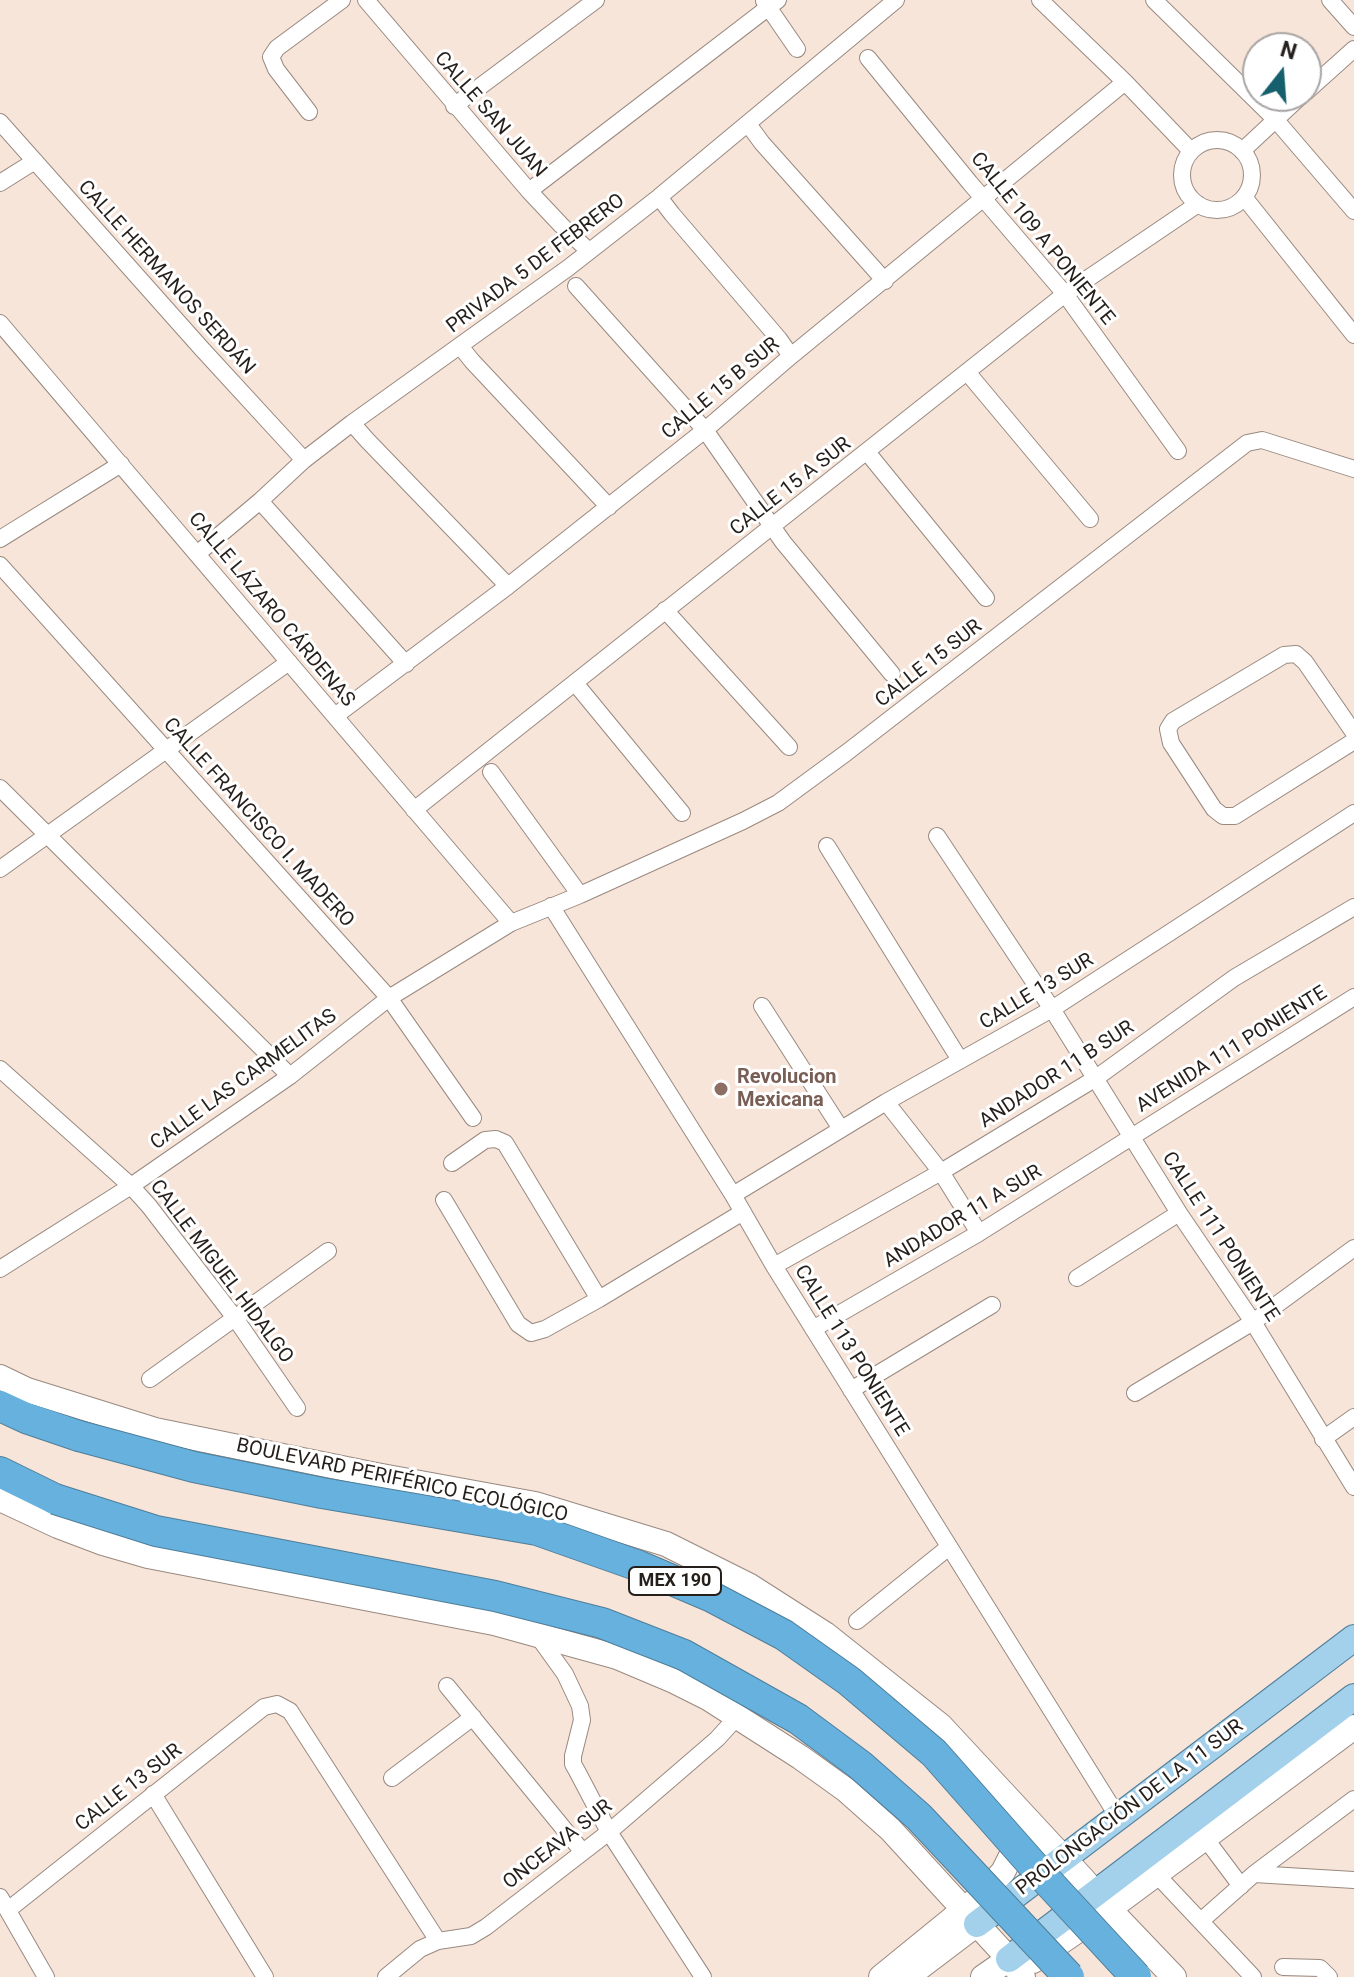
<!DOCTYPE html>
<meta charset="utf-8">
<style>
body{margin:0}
#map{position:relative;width:1354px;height:1977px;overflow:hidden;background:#f7e5da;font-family:Roboto,sans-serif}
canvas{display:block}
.north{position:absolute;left:1242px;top:32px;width:80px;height:80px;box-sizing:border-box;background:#fff;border:2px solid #a8a5a4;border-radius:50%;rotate:17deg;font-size:22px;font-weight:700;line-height:32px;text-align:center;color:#251f1b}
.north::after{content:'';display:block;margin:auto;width:28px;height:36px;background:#16606e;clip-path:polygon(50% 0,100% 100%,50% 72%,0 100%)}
</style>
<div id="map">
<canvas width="1354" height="1977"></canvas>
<div class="north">N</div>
</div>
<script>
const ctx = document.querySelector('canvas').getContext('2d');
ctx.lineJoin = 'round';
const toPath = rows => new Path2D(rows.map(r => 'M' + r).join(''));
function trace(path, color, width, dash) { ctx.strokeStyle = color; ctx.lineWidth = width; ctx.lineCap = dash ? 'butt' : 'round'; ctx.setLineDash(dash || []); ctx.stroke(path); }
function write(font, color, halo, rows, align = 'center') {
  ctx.font = font + ' Roboto,sans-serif'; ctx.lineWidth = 6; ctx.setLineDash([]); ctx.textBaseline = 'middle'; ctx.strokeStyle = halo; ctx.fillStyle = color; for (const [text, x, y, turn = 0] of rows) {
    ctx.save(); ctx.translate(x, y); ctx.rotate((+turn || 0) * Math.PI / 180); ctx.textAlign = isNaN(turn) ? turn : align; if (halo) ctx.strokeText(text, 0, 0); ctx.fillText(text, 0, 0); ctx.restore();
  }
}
const street = toPath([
 [366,0,529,191,561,225,589,251],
 [1040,0,1125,82,1191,151],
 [1154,0,1275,119,1354,211],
 [1330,0,1354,27],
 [764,1,797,49],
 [868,58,970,183,1065,294,1178,451],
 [1306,92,1354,49],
 [454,106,596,0],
 [309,112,276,69,271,57,277,48,342,0],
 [0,122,202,349,304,460],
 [748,124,762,143,885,281],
 '1182 175a35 35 0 1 1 70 0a35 35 0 1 1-70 0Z',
 [1242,151,1301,96],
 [0,183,35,161],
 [529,191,778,0],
 [659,197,672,214,779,339,791,356],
 [1244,197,1354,335],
 [576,286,705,430,783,542,892,674],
 [0,323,511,923],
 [460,346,472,361,609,507],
 [967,372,1090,519],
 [352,423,367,440,508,586],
 [867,452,986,598],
 [260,501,406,664],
 [0,539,121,464],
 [197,554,260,501,304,460,352,423,568,268,659,197,896,0],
 [0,565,389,998,473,1118],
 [665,610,789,747],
 [575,683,682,813],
 [335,716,508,586,705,430,791,356,1125,82],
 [1354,733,1305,662,1296,654,1284,655,1173,721,1168,729,1171,743,1214,809,1223,816,1235,816,1354,741],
 [491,772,580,895],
 [0,788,290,1076],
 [414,810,1065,294,1198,204],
 [937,836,1052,1009,1179,1213,1253,1322,1354,1487],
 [827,846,960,1060],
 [0,869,289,662],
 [551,906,733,1195,774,1266,1118,1817],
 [762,1006,841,1129],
 [0,1069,131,1186,149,1206,235,1318,297,1408],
 [886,1102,941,1172,979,1233],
 [452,1163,485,1140,496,1139,505,1143,599,1299],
 [733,1195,886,1102,1052,1009,1354,813],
 [444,1200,518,1324,531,1333,545,1329,599,1299,743,1212],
 [774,1266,941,1172,1096,1078,1234,978,1354,907],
 [0,1269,131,1186,290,1076,389,998,511,923,580,895,743,821,778,803,846,753,1247,443,1262,440,1354,469],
 [1077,1278,1179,1213],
 [813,1329,979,1233,1354,997],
 [150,1379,328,1251],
 [851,1390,992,1305],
 [1135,1393,1253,1322,1354,1248],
 [1323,1439,1354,1417],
 [857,1621,949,1547],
 [537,1635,565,1674,580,1706,582,1720,573,1756,573,1764,577,1771,609,1832,703,1977],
 [447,1686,582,1851],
 [392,1778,473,1717],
 [153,1794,265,1977],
 [1205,1838,1241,1886],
 [1156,1874,1253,1977],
 [1254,1874,1354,1880],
 [0,1897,46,1977],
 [8,1910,264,1707,277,1704,290,1711,438,1941],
 [1202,1920,1254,1874,1354,1799],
 [1283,1967,1320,1968,1329,1977],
 [386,1977,420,1949,438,1941,471,1936,486,1927,609,1832,717,1739,737,1717]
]);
const secondary = toPath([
 [0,1377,27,1390,155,1430,376,1475,535,1504,666,1544,750,1586,825,1634,941,1726,1082,1878,1109,1909,1174,1977],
 [0,1499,58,1526,103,1543,148,1556,494,1623,617,1657,674,1681,708,1698,800,1757,846,1790,890,1829,1009,1959,1023,1977],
 [1033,1961,1109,1909,1354,1727],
 [881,1977,978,1898,1003,1872,1018,1842,1020,1832],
 [907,1977,977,1924],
 [983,1977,1009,1959]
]);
const primary = toPath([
 [977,1924,1354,1638],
 [1009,1959,1354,1697]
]);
const highway = toPath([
 [0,1406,26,1418,79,1436],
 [0,1472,55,1499]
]);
const highwayBridge = toPath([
 [79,1436,194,1467,322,1493,537,1530,639,1566,712,1597,784,1635,849,1681,934,1753,1039,1872,1136,1977],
 [55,1499,156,1531,495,1596,602,1623,684,1655,798,1719,860,1765,919,1817,1069,1977]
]);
const markers = [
 [721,1089,8,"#8d6e63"]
];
const shields = [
 [675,1581,92]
];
const shieldNames = [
 ["MEX 190",675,1581]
];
const streetNames = [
 ["CALLE SAN JUAN",490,115,49],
 ["CALLE 109 A PONIENTE",1042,239,51],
 ["PRIVADA 5 DE FEBRERO",536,264,-37],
 ["CALLE HERMANOS SERDÁN",166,278,48],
 ["CALLE 15 B SUR",721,389,-40],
 ["CALLE 15 A SUR",791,487,-38],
 ["CALLE LÁZARO CÁRDENAS",271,610,50],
 ["CALLE 15 SUR",929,664,-38],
 ["CALLE FRANCISCO I. MADERO",258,823,48],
 ["CALLE 13 SUR",1037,992,-31],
 ["AVENIDA 111 PONIENTE",1232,1050,-32],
 ["ANDADOR 11 B SUR",1057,1075,-33],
 ["CALLE LAS CARMELITAS",244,1080,-36],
 ["ANDADOR 11 A SUR",963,1217,-31],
 ["CALLE 111 PONIENTE",1220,1237,57],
 ["CALLE MIGUEL HIDALGO",221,1272,53],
 ["CALLE 113 PONIENTE",851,1351,58],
 ["BOULEVARD PERIFÉRICO ECOLÓGICO",402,1481,12],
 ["CALLE 13 SUR",129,1788,-38],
 ["PROLONGACIÓN DE LA 11 SUR",1130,1808,-37],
 ["ONCEAVA SUR",558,1845,-38]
];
const educationNames = [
 ["Revolucion",737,1078],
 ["Mexicana",737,1101]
];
trace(street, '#99897f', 18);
trace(secondary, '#99897f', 26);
trace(primary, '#4f7e99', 28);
trace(highway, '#4f7e99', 32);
trace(street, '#fff', 16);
trace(secondary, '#fff', 24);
trace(primary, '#a3d0eb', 26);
trace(highway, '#66b1dd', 30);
trace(highwayBridge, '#4f7e99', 32, []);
trace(highwayBridge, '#66b1dd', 30);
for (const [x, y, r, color] of markers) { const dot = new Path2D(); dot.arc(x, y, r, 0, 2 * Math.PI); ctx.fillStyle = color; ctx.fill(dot); trace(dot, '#fff', 3); }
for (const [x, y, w] of shields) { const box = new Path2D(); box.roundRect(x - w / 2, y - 14, w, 28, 6); ctx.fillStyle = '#fff'; ctx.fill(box); trace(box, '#251f1b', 2); }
write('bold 18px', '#251f1b', null, shieldNames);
write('20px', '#251f1b', '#fff', streetNames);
write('bold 20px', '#785e54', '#fff', educationNames, 'left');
</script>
